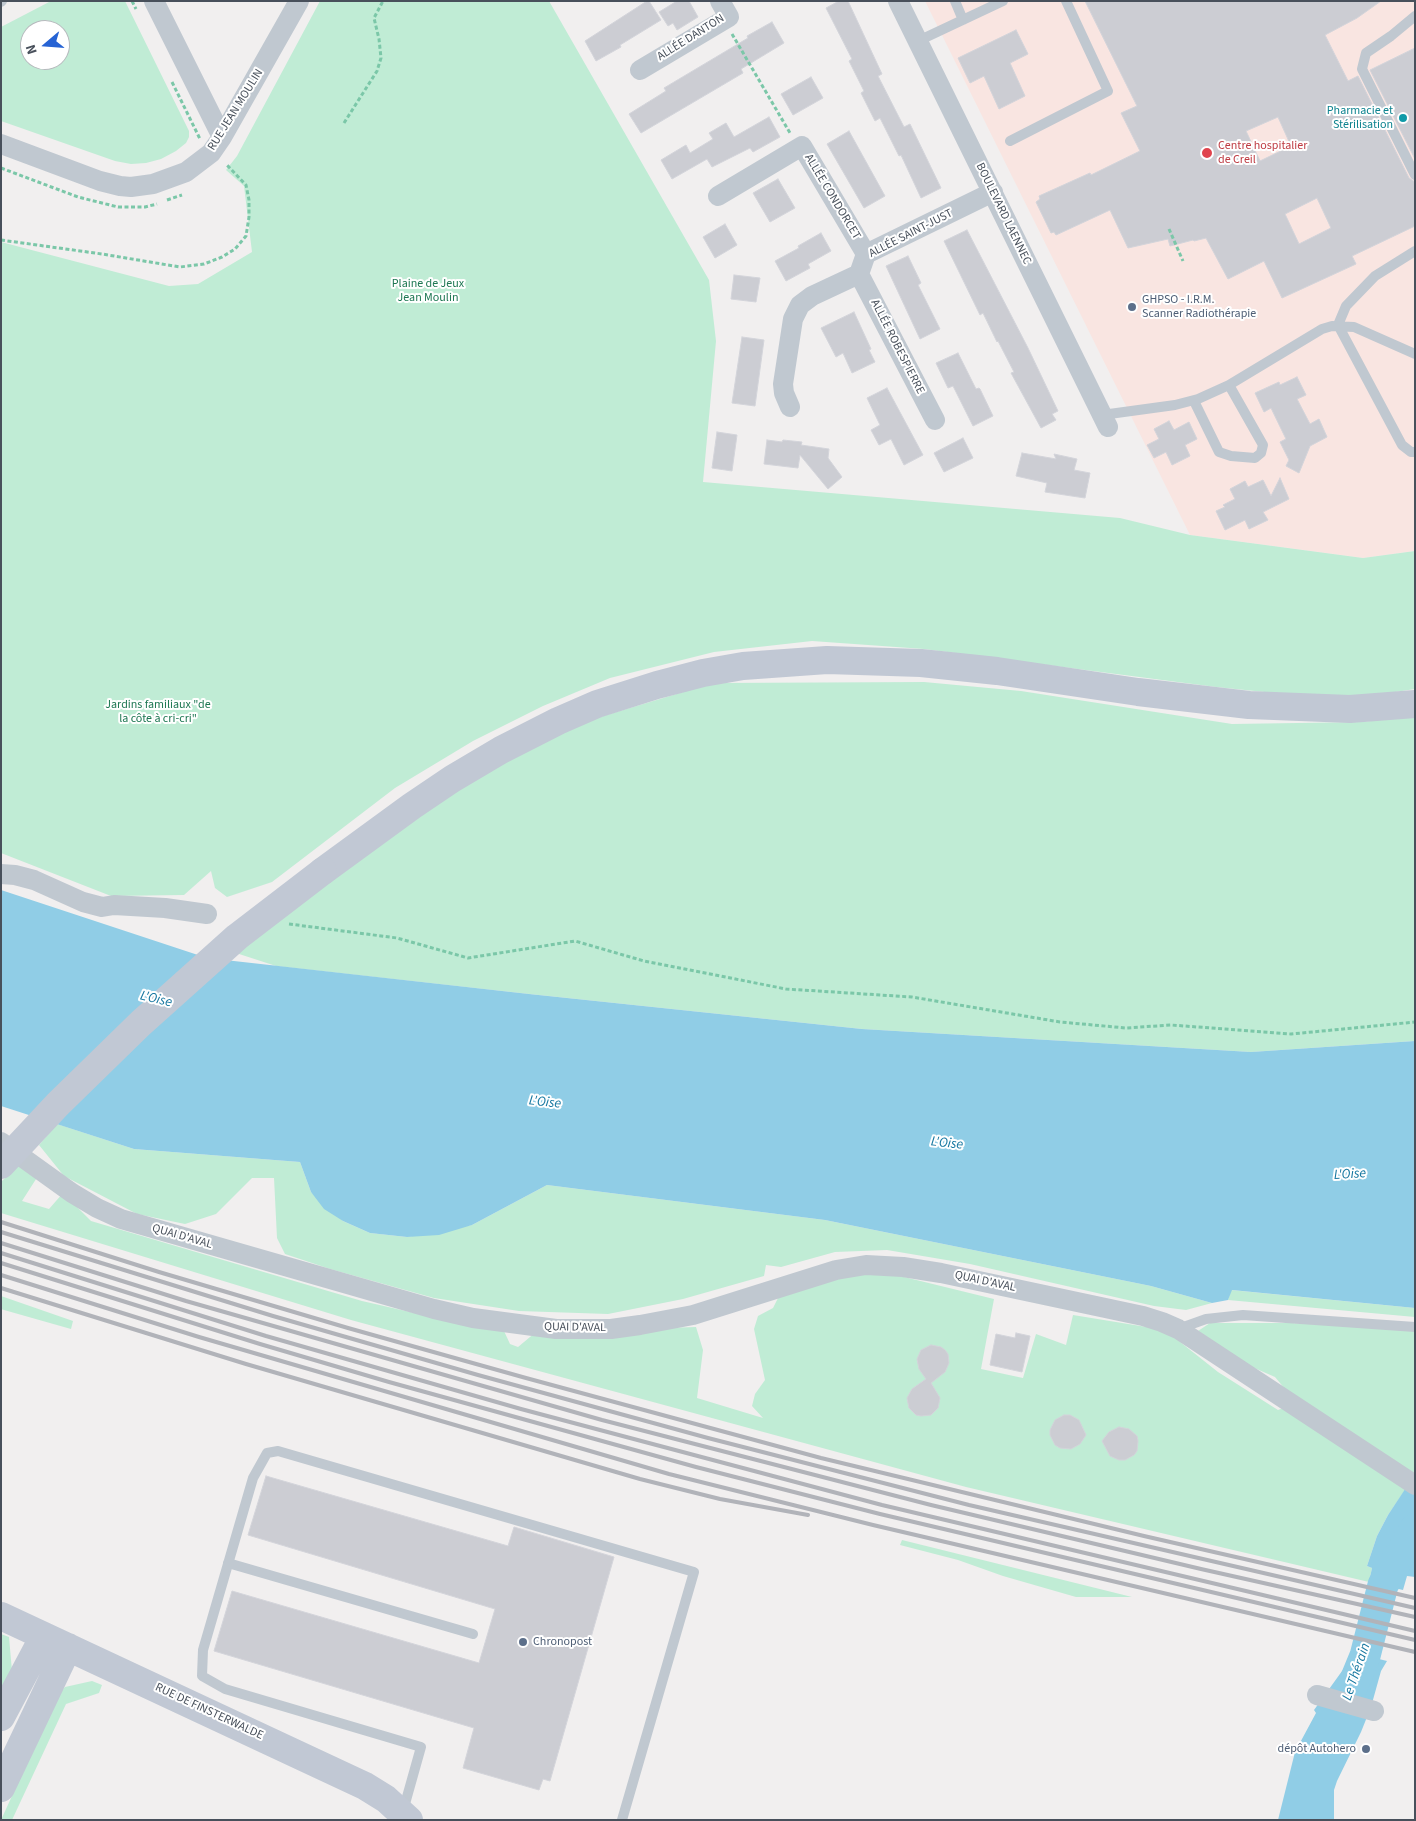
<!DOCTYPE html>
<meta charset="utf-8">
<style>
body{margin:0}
#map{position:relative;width:1416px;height:1821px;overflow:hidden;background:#f1efef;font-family:"Source Sans 3",sans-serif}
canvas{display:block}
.frame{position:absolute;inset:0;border:2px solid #48505b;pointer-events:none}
.north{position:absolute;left:20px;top:20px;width:50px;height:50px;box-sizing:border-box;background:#fff;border:1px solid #b6b9bd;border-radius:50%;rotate:252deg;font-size:14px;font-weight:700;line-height:20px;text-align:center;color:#48505b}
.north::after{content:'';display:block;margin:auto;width:18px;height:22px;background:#2663d4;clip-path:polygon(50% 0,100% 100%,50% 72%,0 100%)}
</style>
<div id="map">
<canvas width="1416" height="1821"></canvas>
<div class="frame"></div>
<div class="north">N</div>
</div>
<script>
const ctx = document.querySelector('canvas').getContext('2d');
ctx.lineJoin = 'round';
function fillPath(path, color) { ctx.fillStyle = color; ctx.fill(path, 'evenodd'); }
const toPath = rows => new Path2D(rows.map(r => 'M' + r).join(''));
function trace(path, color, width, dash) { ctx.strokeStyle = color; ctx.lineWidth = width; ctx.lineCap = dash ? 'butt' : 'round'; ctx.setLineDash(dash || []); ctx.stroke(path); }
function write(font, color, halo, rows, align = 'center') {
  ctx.font = font + ' "Source Sans 3",sans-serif'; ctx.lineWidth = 4; ctx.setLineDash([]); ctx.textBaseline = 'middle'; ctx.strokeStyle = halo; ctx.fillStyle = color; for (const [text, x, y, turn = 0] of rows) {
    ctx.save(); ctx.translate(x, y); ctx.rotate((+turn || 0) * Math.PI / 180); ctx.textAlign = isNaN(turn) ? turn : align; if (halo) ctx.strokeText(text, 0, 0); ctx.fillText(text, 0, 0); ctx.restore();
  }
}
const medical = toPath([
 [925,1,1415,1,1415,551,1363,558,1190,535]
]);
const green = toPath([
 [51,1,125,1,189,131,189,137,186,143,176,151,161,159,146,163,131,164,115,161,1,121,1,27],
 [30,30,60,30,60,60,30,60],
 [320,1,549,1,709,280,716,341,703,482,1120,518,1190,535,1363,558,1415,551,1415,689,1369,696,1313,697,1216,687,924,649,812,641,714,652,610,678,543,706,473,741,395,788,272,882,227,897,215,888,211,871,184,895,111,896,1,853,1,242,169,286,198,284,252,252,244,186,226,170,237,156],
 [924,682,1021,691,1232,724,1362,722,1415,716,1415,1041,1251,1052,862,1029,529,994,276,966,236,953,410,819,489,767,580,723,713,683],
 [57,1124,134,1149,300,1162,311,1192,343,1221,370,1233,407,1237,472,1225,547,1185,825,1220,1151,1286,1212,1303,1186,1310,1154,1306,970,1264,887,1250,835,1252,781,1267,766,1265,764,1276,683,1299,608,1314,519,1311,434,1298,330,1269,285,1254,277,1238,274,1178,252,1178,216,1214,185,1224,137,1214,64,1176,39,1145],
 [20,1163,38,1176,22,1201,49,1209,63,1193,91,1221,362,1301,432,1317,504,1331,510,1344,518,1347,536,1332,696,1327,703,1350,697,1398,763,1418,752,1406,755,1394,765,1380,754,1329,758,1316,773,1308,779,1296,821,1279,865,1274,896,1275,994,1299,981,1369,1023,1378,1036,1334,1066,1345,1073,1315,1165,1330,1218,1372,1278,1410,1286,1407,1290,1395,1275,1377,1252,1367,1198,1331,1210,1323,1292,1323,1415,1330,1415,1475,1388,1515,1377,1536,1367,1566,1372,1568,1369,1582,966,1487,351,1320,1,1213,1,1182],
 [1231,1290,1415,1308,1415,1317,1228,1300],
 [1,1296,73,1321,71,1329,4,1310,1,1309],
 [902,1540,1132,1597,1076,1597,1003,1576,958,1560,900,1545],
 [1,1634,9,1637,12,1671,1,1695],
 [92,1681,102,1685,99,1693,66,1704,12,1820,1,1820,58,1695,65,1687]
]);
const water = toPath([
 [1,890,207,958,529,994,862,1029,1251,1052,1415,1041,1415,1308,1232,1290,1228,1300,1212,1303,1151,1286,825,1220,547,1185,472,1225,439,1235,407,1237,370,1233,343,1221,324,1209,311,1192,300,1162,134,1149,1,1106],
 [1415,1474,1415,1577,1407,1576,1403,1590,1369,1582,1372,1568,1367,1566,1377,1536,1388,1515],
 [1355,1653,1387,1661,1381,1671,1371,1707,1361,1732,1337,1781,1334,1790,1334,1820,1278,1820,1295,1752,1316,1713,1314,1710]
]);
const river = toPath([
 [1349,1695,1365,1656,1383,1585,1415,1529]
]);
const building = toPath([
 [647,1,649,1,661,20,620,45,621,47,596,61,585,41,647,1],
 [677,1,689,1,698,17,677,30,673,23,668,26,659,12,677,1],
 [839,1,848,1,882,74,878,76,904,127,910,124,941,188,921,198,901,155,899,156,880,118,875,121,861,93,864,91,849,61,852,59,826,8,839,1],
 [1085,1,1381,1,1357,18,1325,35,1348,81,1358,76,1409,178,1415,182,1415,226,1352,256,1356,264,1282,298,1264,261,1228,279,1206,238,1194,241,1193,240,1170,246,1168,239,1128,248,1110,210,1056,235,1054,232,1051,233,1036,202,1040,199,1039,196,1090,173,1091,175,1140,151,1121,113,1137,106,1085,1],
 [1278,117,1291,146,1260,161,1246,131,1278,117],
 [1317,198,1331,228,1299,244,1285,214,1317,198],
 [772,22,784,43,741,69,743,73,641,133,629,114,666,91,664,88,748,38,747,36,772,22],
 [1016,30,1028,54,1010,63,1025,96,999,109,984,76,970,83,958,58,1016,30],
 [1415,48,1415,159,1370,70,1415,48],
 [811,77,823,98,793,115,781,94,811,77],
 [769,117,780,137,753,152,750,148,712,167,707,159,672,179,661,160,686,145,690,153,713,139,709,133,726,123,734,137,769,117],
 [849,131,885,196,864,208,827,144,849,131],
 [778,179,795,208,770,222,753,193,778,179],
 [725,224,737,245,715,258,703,237,725,224],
 [967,230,1028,348,1058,411,1052,414,1056,420,1041,428,1011,373,1014,372,998,341,997,342,983,313,980,315,944,241,967,230],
 [821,233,831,251,808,264,810,268,786,281,775,261,799,248,798,246,821,233],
 [908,256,921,283,918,285,940,329,920,339,886,266,908,256],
 [734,275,760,278,756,302,731,299,734,275],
 [854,312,871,349,869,350,875,362,852,373,843,353,836,357,821,328,854,312],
 [742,337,764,340,755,406,732,403,742,337],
 [958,353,976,389,979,388,980,389,993,416,973,426,953,386,948,388,936,363,958,353],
 [1297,377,1306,395,1297,399,1310,424,1319,419,1327,437,1310,446,1299,473,1286,466,1289,460,1280,442,1286,439,1271,408,1264,412,1255,393,1279,382,1280,385,1297,377],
 [887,388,923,455,904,465,891,439,879,445,871,430,880,425,867,398,887,388],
 [1169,421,1174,430,1189,422,1197,439,1185,445,1190,456,1172,465,1166,452,1154,458,1147,445,1159,439,1154,429,1169,421],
 [717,432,737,435,732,471,712,468,717,432],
 [963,438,973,458,944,472,934,453,963,438],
 [767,440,782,442,783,440,802,442,801,445,829,449,828,458,842,477,828,489,800,455,798,468,764,464,767,440],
 [1022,453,1056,459,1054,454,1077,459,1074,470,1090,473,1085,498,1045,492,1047,483,1016,476,1022,453],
 [1280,478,1289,499,1263,512,1268,520,1249,529,1245,520,1225,530,1216,511,1225,507,1223,505,1235,499,1230,489,1245,481,1248,487,1263,480,1271,496,1280,478],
 [1016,1333,1030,1336,1022,1372,990,1365,996,1334,1015,1338,1016,1333],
 [931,1345,941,1347,945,1350,948,1354,949,1363,945,1372,931,1383,940,1398,938,1408,931,1415,921,1416,916,1415,909,1408,907,1398,912,1389,926,1379,919,1369,917,1359,921,1350,931,1345],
 [1064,1415,1070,1415,1079,1420,1086,1435,1080,1444,1071,1449,1060,1448,1055,1445,1050,1435,1050,1430,1055,1420,1064,1415],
 [1119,1427,1129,1429,1137,1436,1138,1441,1137,1451,1134,1455,1125,1460,1119,1460,1110,1456,1102,1441,1109,1432,1119,1427],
 [266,1476,508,1546,514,1527,614,1557,550,1781,543,1779,539,1790,463,1768,474,1728,214,1651,232,1591,479,1663,495,1609,248,1535,266,1476]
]);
const path = toPath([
 [132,1,136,9],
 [732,34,790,133],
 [172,82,200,139],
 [344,123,377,71,381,58,379,39,374,18,383,1],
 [1,168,78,197,118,207,145,207,157,204],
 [167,200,182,195],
 [1169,229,1183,261],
 [1,240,102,254,180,267,204,264,222,257,235,249,246,236,249,217,249,200,246,185,226,164],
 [289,924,397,938,468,958,575,941,644,961,786,989,912,997,1060,1022,1126,1028,1171,1025,1291,1034,1415,1022]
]);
const lane = toPath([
 [955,1,963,20],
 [1,2,2,1],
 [1415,16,1391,36,1366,53,1362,69,1415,175],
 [918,41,1003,1],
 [1010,141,1108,91,1066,1],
 [1415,251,1375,276,1346,306,1338,325,1402,445,1411,452,1415,452],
 [1194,401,1219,452,1231,456,1255,458,1261,453,1263,445,1229,385],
 [1102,415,1175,405,1198,399,1229,385,1322,329,1332,326,1354,327,1415,354],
 [1178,1329,1206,1319,1243,1315,1415,1327],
 [228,1563,473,1634],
 [403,1811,421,1747,225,1689,202,1676,203,1650,253,1478,267,1453,278,1451,694,1572,622,1820]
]);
const street = toPath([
 [154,1,222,137],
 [898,1,1108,427],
 [640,70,729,17,720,1],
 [1,144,100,181,120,186,131,187,153,184,186,172,211,153,222,137,299,1],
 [718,196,802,146,866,254],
 [859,274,935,420],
 [790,407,784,393,783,384,793,319,800,305,812,296,859,274,866,254,993,192],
 [1,874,15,875,34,880,83,902,102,907,114,905,165,908,207,914],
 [1,1142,72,1193,97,1208,121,1219,434,1309,473,1318,556,1329,611,1329,640,1325,693,1315,836,1270,866,1265,903,1267,941,1273,1143,1316,1162,1322,1178,1329,1415,1485],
 [1317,1695,1374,1711]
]);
const secondary = toPath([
 [323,871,412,806,452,779,501,750,558,721,597,704,657,685,703,673,743,666,827,660,921,663,997,671,1138,692,1249,705,1350,709,1415,704],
 [1,1616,365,1786,386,1799,409,1820],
 [1,1717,44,1636],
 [1,1788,68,1647]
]);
const rail = toPath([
 [1,1222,159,1272,348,1328,526,1378,821,1458,1144,1536,1415,1598],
 [1,1232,273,1316,478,1375,708,1438,969,1505,1415,1608],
 [1,1243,186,1301,602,1420,931,1505,1201,1569,1415,1617],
 [1,1253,266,1336,521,1409,882,1505,1415,1631],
 [1,1263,260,1344,389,1382,696,1467,880,1514,1415,1640],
 [1,1275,199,1337,669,1474,873,1525,1415,1652],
 [1,1288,246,1364,640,1479,720,1499,808,1515]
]);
const secondaryBridge = toPath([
 [1,1165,58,1104,141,1023,237,937,323,871]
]);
const markers = [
 [1403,118,5,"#0f9aa8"],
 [1207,153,6,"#e0444e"],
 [1132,307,5,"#5c6f8a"],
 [523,1642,5,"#5c6f8a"],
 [1366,1749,5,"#5c6f8a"]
];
const streetNames = [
 ["ALLÉE DANTON",691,38,-32],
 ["RUE JEAN MOULIN",236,110,-58],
 ["ALLÉE CONDORCET",832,197,59],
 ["BOULEVARD LAENNEC",1003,214,64],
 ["ALLÉE SAINT-JUST",911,234,-27],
 ["ALLÉE ROBESPIERRE",897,347,63],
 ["QUAI D'AVAL",182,1237,16],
 ["QUAI D'AVAL",985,1282,12],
 ["QUAI D'AVAL",575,1328,1],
 ["RUE DE FINSTERWALDE",209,1712,25]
];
const cultureNames = [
 ["Pharmacie et",1393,111],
 ["Stérilisation",1393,125]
];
const healthNames = [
 ["Centre hospitalier",1218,146],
 ["de Creil",1218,160]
];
const parkNames = [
 ["Plaine de Jeux",428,284],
 ["Jean Moulin",428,298],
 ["Jardins familiaux \"de",158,705],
 ["la côte à cri-cri\"",158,719]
];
const serviceNames = [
 ["GHPSO - I.R.M.",1142,300],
 ["Scanner Radiothérapie",1142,314],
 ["Chronopost",533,1642],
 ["dépôt Autohero",1356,1749,"right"]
];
const waterNames = [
 ["L'Oise",156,1000,13],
 ["L'Oise",545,1103,6],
 ["L'Oise",947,1144,6],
 ["L'Oise",1350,1175,-3],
 ["Le Thérain",1357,1672,-71]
];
fillPath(medical, '#f9e5e1');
fillPath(green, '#c0ecd5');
fillPath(water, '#90cde6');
trace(river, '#90cde6', 31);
fillPath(building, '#cccdd3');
trace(building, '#d3d4da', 1);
trace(path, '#7bc7a8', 3, [4, 2.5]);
trace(lane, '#c0c8d0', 10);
trace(street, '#c0c8d0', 20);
trace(secondary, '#c1c8d4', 28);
trace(rail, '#b1b3b9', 4);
trace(secondaryBridge, '#c1c8d4', 28);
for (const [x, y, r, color] of markers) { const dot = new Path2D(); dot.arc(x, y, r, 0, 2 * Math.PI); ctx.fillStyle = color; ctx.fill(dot); trace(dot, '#fff', 2); }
write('12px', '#48505b', '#fff', streetNames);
write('12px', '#0d838f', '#fff', cultureNames, 'right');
write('12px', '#be3a42', '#fff', healthNames, 'left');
write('12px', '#1d7752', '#fff', parkNames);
write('12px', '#4e5e75', '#fff', serviceNames, 'left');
write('italic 14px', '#1677a0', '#fff', waterNames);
</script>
